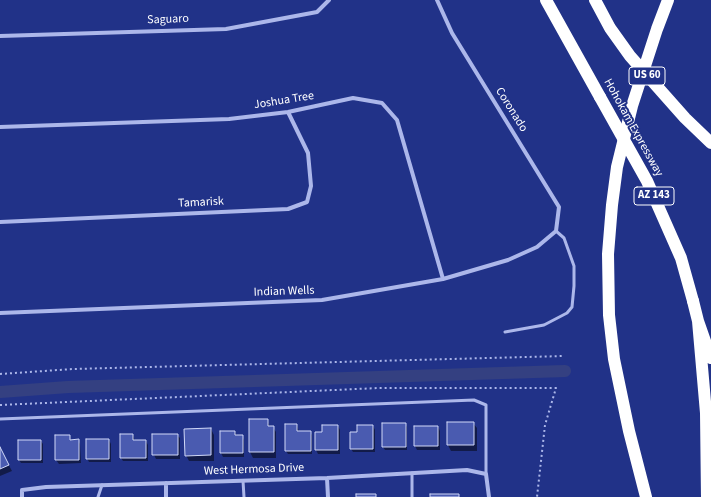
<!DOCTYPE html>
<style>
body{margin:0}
canvas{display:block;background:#213288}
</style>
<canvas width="711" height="497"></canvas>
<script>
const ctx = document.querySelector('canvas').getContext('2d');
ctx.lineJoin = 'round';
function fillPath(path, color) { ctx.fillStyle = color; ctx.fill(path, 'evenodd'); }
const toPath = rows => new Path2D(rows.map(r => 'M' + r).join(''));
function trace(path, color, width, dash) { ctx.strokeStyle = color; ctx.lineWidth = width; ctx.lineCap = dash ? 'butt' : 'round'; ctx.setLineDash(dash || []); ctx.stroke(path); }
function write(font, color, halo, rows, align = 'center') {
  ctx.font = font + ' "Source Sans 3",sans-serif'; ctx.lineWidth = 4; ctx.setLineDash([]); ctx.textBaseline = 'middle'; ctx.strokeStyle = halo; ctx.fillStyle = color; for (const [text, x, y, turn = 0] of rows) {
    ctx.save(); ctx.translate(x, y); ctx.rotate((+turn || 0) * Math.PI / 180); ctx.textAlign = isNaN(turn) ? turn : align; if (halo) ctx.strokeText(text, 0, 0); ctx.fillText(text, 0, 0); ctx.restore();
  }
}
const shadow = toPath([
 [267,420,270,427,273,427,276,432,276,458,253,458,250,452],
 [473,423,477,428,477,451,451,451,448,445],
 [405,424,407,427,407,450,385,450,383,447],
 [297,425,299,432,310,432,312,435,312,454,288,454,286,451],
 [338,426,340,430,340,454,318,454,316,450,316,433,323,433],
 [373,426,375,430,375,452,353,452,351,449,358,433],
 [415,427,438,427,440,431,440,450,417,450,415,446],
 [211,429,214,435,214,461,189,461,186,455],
 [221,432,235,432,237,436,242,436,244,440,244,457,223,457,221,453],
 [133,435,135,441,146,441,148,445,148,461,123,461,121,458],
 [177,435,180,438,180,459,156,459,154,455],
 [56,436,69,436,71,441,78,440,80,444,81,463,59,464,56,460],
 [109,440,111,444,111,462,89,462,87,458],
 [41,441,43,444,43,463,21,463,19,460],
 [0,449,12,471,0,476]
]);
const canal = toPath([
 [0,392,68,387,565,371]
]);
const building = toPath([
 [249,419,268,419,268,426,274,426,274,452,249,452,249,419],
 [447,422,474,422,474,445,447,445,447,422],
 [382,423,406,423,406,447,382,447,382,423],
 [285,424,297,424,297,431,311,431,311,451,285,451,285,424],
 [322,425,338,425,338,450,315,450,315,432,322,432,322,425],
 [357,425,373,425,373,449,350,449,350,432,357,432,357,425],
 [414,426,438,426,438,446,414,446,414,426],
 [211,428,211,455,185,456,184,429,211,428],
 [220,431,235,431,235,435,243,435,243,453,220,453,220,431],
 [120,434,133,434,133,440,146,440,146,458,120,458,120,434],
 [152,434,178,434,178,455,152,455,152,434],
 [55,435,70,435,70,440,79,439,79,460,55,460,55,435],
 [86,439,109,439,109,459,86,459,86,439],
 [18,440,41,440,41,460,18,460,18,440],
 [0,447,9,465,0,469,0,447],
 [356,494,376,494,376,497,356,497,356,494],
 [430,494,459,494,459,497,430,497,430,494]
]);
const path = toPath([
 [0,374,73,369,564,356],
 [0,405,379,388,556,388,545,425,537,497]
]);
const service = toPath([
 [505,332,544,325,567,313,572,307,574,286,574,266,564,238,556,231],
 [0,419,474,400,486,405,486,474],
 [243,481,244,497],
 [98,497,102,485],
 [412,497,412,473]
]);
const minor = toPath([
 [0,36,226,29,317,12,329,0],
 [0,127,229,119,288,112,353,98,382,103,397,120,443,279],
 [0,222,288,209,307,202,311,186,308,153,288,112],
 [0,313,322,300,443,279,508,260,537,247,556,231,559,207,452,33,437,0],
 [327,478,328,497],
 [166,483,166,497],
 [22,497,22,490,46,487,327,478,467,470,486,474,489,497]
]);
const motorway = toPath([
 [546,0,600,97],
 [693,301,698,321,711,358],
 [698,321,706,413,707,497],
 [646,497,629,431,614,359,609,315,608,254,612,205,617,167,632,106,657,29,668,0]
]);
const motorwayBridge = toPath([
 [595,0,610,28,630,56,685,118,711,143],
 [600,97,647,181,681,258,693,301]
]);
const shields = [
 [647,76,36],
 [654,196,40]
];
const shieldNames = [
 ["US 60",647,76],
 ["AZ 143",654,196]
];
const streetNames = [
 ["Saguaro",168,20,-2],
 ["Joshua Tree",284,101,-9],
 ["Coronado",511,110,58],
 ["Hohokam Expressway",633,128,61],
 ["Tamarisk",201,203,-3],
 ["Indian Wells",284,292,-2],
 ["West Hermosa Drive",254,470,-2]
];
fillPath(shadow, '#0007');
trace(canal, '#344081', 12);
fillPath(building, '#4a5bb0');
trace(building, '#d0d8f8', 1);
trace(path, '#acb7ea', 2, [2, 3]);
trace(service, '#acb7ea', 3);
trace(minor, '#acb7ea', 4);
trace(motorway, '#fff', 12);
trace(motorwayBridge, '#fff', 12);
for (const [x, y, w] of shields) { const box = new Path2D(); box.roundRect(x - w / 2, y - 9, w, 18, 3); ctx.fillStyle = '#213288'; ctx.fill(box); trace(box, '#fff', 1); }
write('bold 11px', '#fff', null, shieldNames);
write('12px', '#fff', '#213288', streetNames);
</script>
